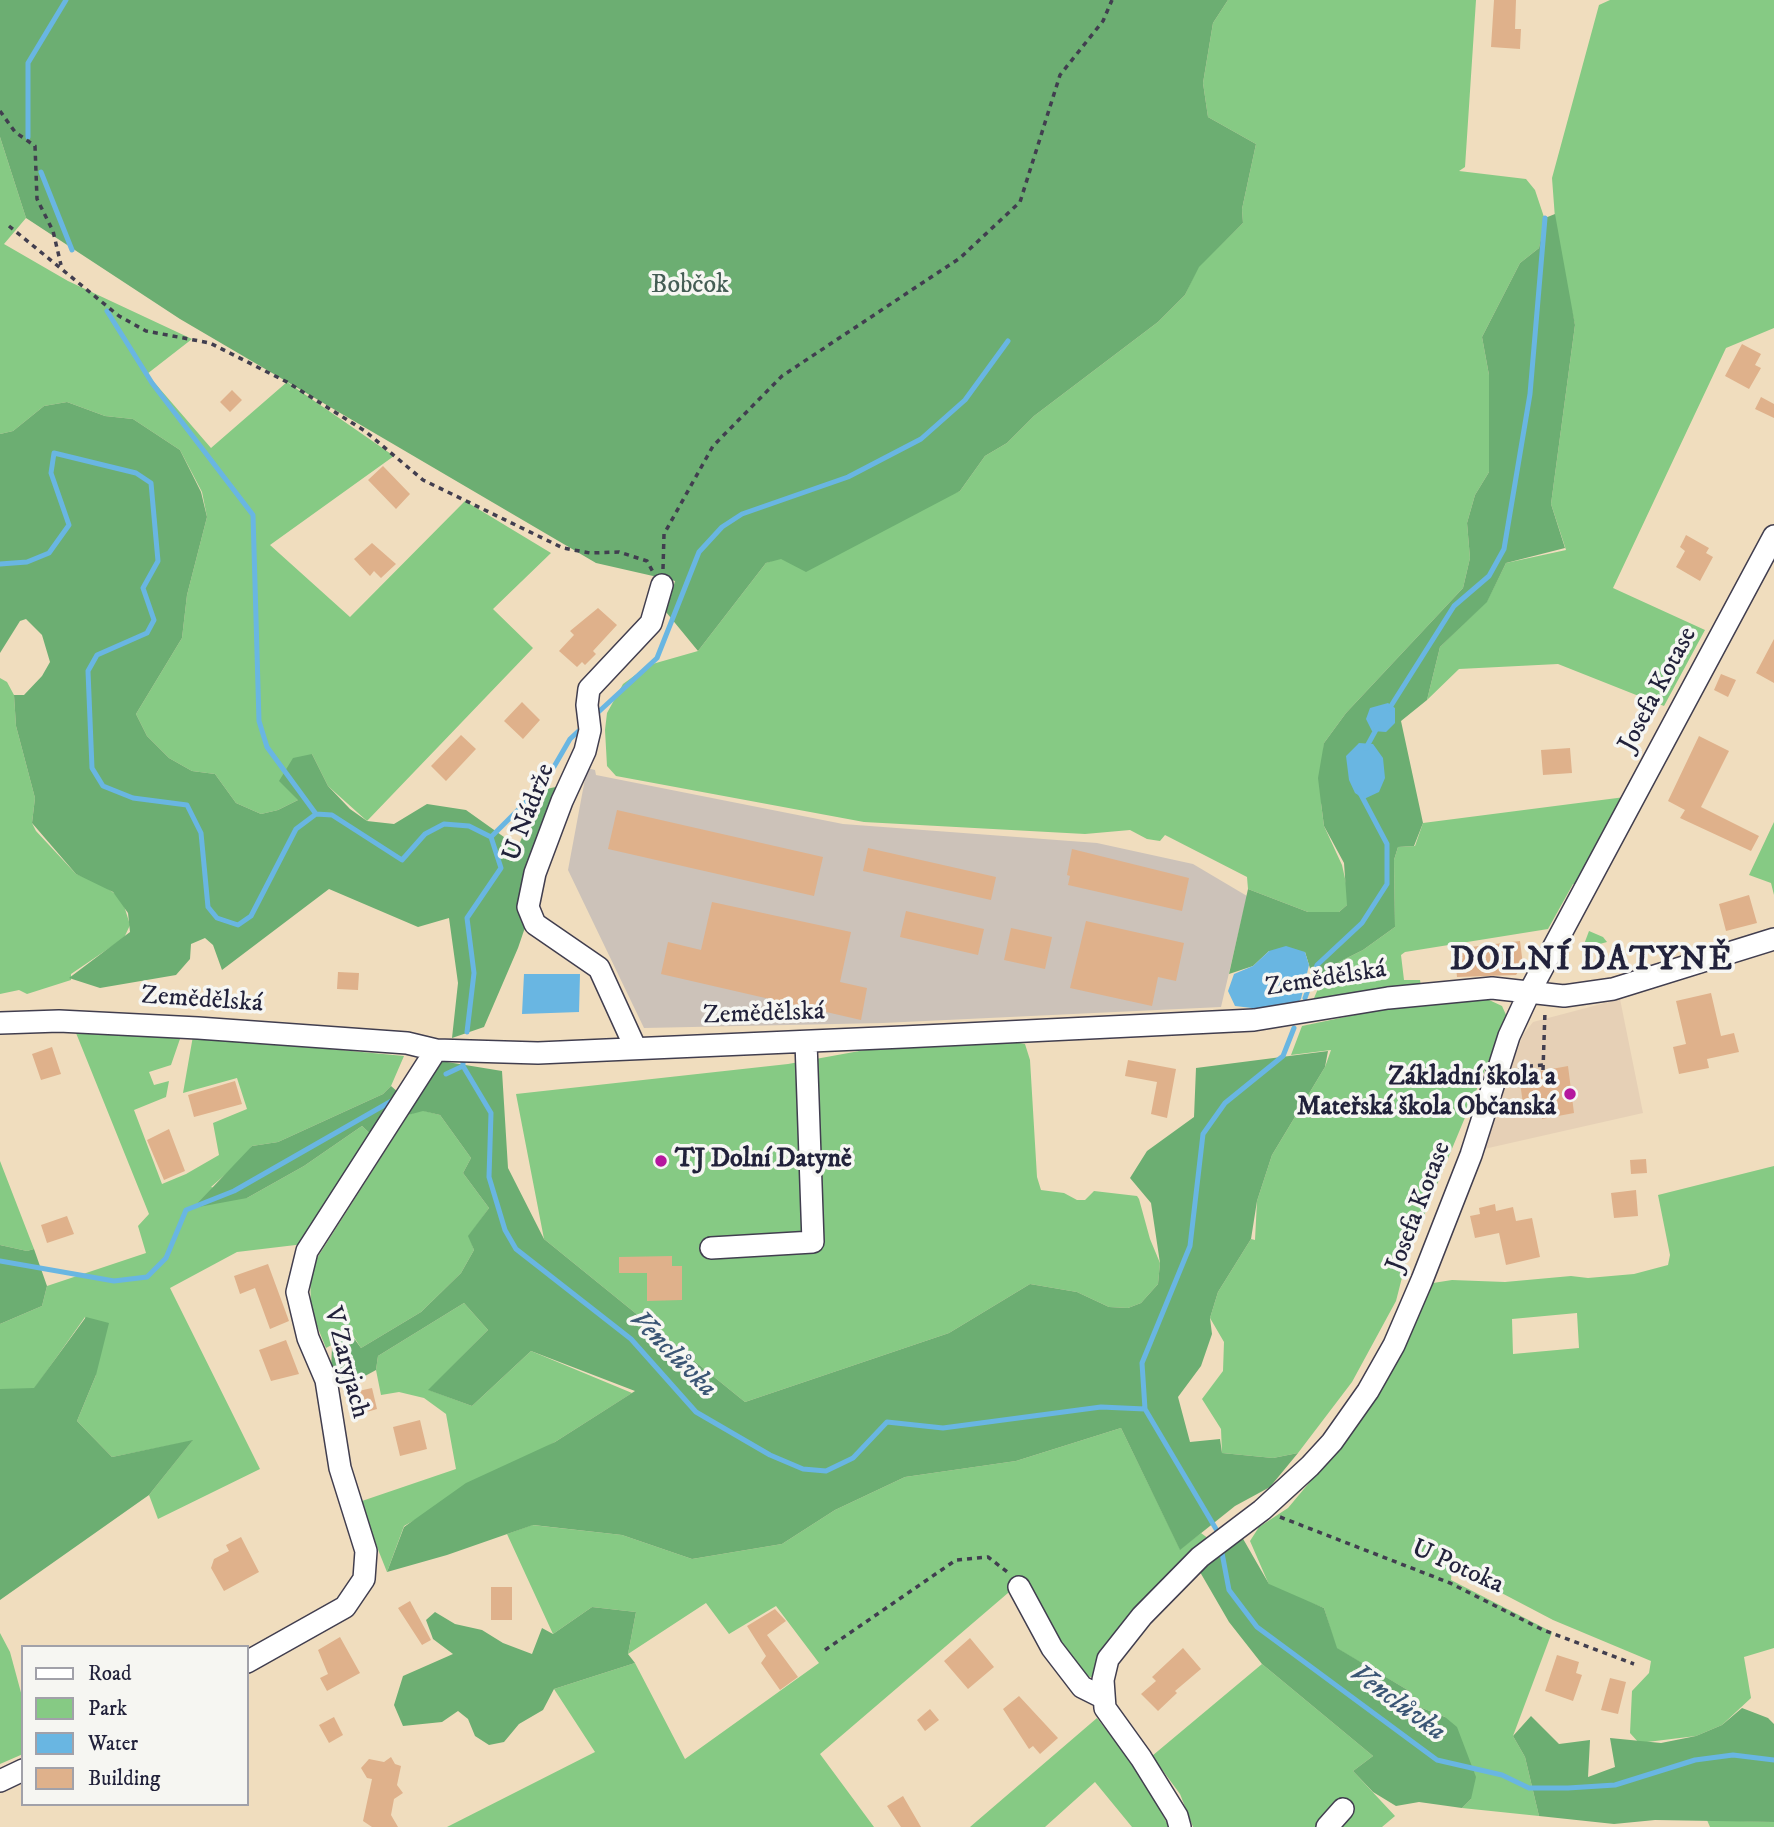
<!DOCTYPE html>
<meta charset="utf-8">
<style>
body{margin:0}
#map{position:relative;width:1774px;height:1827px;overflow:hidden;background:#f0ddbe;font-family:"IM FELL DW Pica",serif}
canvas{display:block}
.legend{position:absolute;left:21px;top:1645px;width:228px;height:161px;box-sizing:border-box;background:#f6f6f2;border:2px solid #a1a1a9;margin:0;padding:9px 12px;list-style:none;font-size:21px;color:#22223b}
.legend li{display:flex;align-items:center;gap:14px;height:35px}
.legend b{width:35px;border:2px solid #a1a1a9}
</style>
<div id="map">
<canvas width="1774" height="1827"></canvas>
<ul class="legend">
<li><b style="height:9px;background:#fff"></b>Road</li>
<li><b style="height:19px;background:#86ca84"></b>Park</li>
<li><b style="height:19px;background:#69b6e2"></b>Water</li>
<li><b style="height:19px;background:#dfb18b"></b>Building</li>
</ul>
</div>
<script>
const ctx = document.querySelector('canvas').getContext('2d');
ctx.lineJoin = 'round';
function fillPath(path, color) { ctx.fillStyle = color; ctx.fill(path, 'evenodd'); }
const toPath = rows => new Path2D(rows.map(r => 'M' + r).join(''));
function trace(path, color, width, dash) { ctx.strokeStyle = color; ctx.lineWidth = width; ctx.lineCap = dash ? 'butt' : 'round'; ctx.setLineDash(dash || []); ctx.stroke(path); }
function write(font, color, halo, rows, align = 'center') {
  ctx.font = font + ' "IM FELL DW Pica",serif'; ctx.lineWidth = 7; ctx.setLineDash([]); ctx.textBaseline = 'middle'; ctx.strokeStyle = halo; ctx.fillStyle = color; for (const [text, x, y, turn = 0] of rows) {
    ctx.save(); ctx.translate(x, y); ctx.rotate((+turn || 0) * Math.PI / 180); ctx.textAlign = isNaN(turn) ? turn : align; if (halo) ctx.strokeText(text, 0, 0); ctx.fillText(text, 0, 0); ctx.restore();
  }
}
const built = toPath([
 [1620,999,1643,1113,1484,1149,1508,1074,1523,1035,1533,1022]
]);
const industrial = toPath([
 [587,768,595,770,596,775,843,824,1097,843,1193,864,1247,896,1221,1007,883,1023,644,1028,568,870]
]);
const green = toPath([
 [1228,0,1476,0,1465,167,1459,171,1526,179,1535,190,1545,220,1539,248,1520,263,1482,337,1489,375,1489,472,1475,495,1467,523,1470,558,1463,588,1346,713,1324,743,1321,803,1324,826,1342,865,1348,892,1347,905,1339,912,1308,912,1248,889,1247,877,1165,835,1160,841,1147,839,1130,830,1085,834,864,822,616,776,607,766,605,730,607,713,623,684,649,665,698,651,766,563,960,491,985,456,1007,443,1034,416,1158,322,1185,295,1198,267,1243,223,1242,209,1256,144,1208,117,1203,83,1213,23],
 [1610,0,1774,0,1774,328,1726,348,1613,588,1705,630,1664,706,1558,664,1459,669,1427,700,1440,647,1487,601,1506,563,1566,550,1551,504,1575,325,1557,245,1552,178,1599,5],
 [0,137,26,218,4,244,68,281,192,339,147,374,211,448,287,382,394,456,270,545,350,617,465,501,551,553,493,609,533,648,367,821,328,786,312,754,298,800,278,810,261,814,236,803,215,774,192,771,169,758,147,736,136,714,182,638,187,595,207,517,202,492,180,450,133,419,105,416,67,402,44,406,13,431,0,434],
 [0,678,7,682,14,695,16,726,35,798,32,823,36,831,76,874,100,883,122,899,130,925,124,938,71,974,71,980,27,994,19,990,0,994],
 [1625,797,1578,885,1573,884,1548,929,1405,952,1401,955,1404,980,1420,980,1421,986,1311,1005,1327,968,1363,950,1395,927,1394,860,1398,847,1415,846,1423,823],
 [1774,822,1774,895,1771,883,1749,875],
 [1589,931,1603,937,1607,942,1596,945,1592,951,1583,947],
 [1487,999,1502,1006,1507,1017,1408,1254,1396,1301,1352,1382,1298,1453,1273,1458,1222,1453,1221,1429,1202,1399,1223,1371,1224,1342,1210,1318,1218,1292,1251,1239,1255,1240,1257,1201,1272,1155,1325,1067,1331,1050,1291,1055,1302,1026,1393,1007],
 [76,1033,181,1036,171,1065,149,1072,154,1085,169,1081,166,1097,134,1110,162,1184,186,1174,219,1155,213,1123,247,1109,237,1078,183,1093,193,1036,404,1056,391,1086,383,1094,278,1142,252,1146,243,1159,211,1187,247,1198,304,1166,362,1126,376,1139,304,1244,237,1252,170,1288,260,1469,158,1519,149,1495,192,1441,112,1457,77,1421,96,1375,85,1317,34,1389,0,1389,0,1324,42,1306,47,1286,146,1253,138,1226,149,1214],
 [1014,1042,1025,1044,1030,1060,1037,1177,1041,1190,1064,1193,1077,1200,1085,1200,1094,1191,1137,1196,1139,1199,1150,1239,1160,1263,1158,1284,1141,1303,1128,1308,1109,1307,1077,1292,1030,1284,949,1333,745,1402,544,1239,516,1094,788,1064,876,1048],
 [421,1110,440,1115,471,1158,463,1173,489,1208,469,1236,474,1250,461,1273,421,1312,361,1348,352,1334,326,1348,311,1311,310,1269,408,1115],
 [0,1161,34,1249,27,1251,0,1245],
 [1774,1166,1774,1648,1744,1657,1751,1698,1722,1725,1696,1736,1639,1743,1630,1733,1632,1691,1649,1673,1651,1661,1553,1620,1452,1567,1451,1580,1552,1632,1513,1736,1525,1757,1539,1816,1462,1808,1471,1799,1445,1717,1412,1704,1411,1692,1336,1648,1324,1608,1270,1587,1250,1541,1259,1527,1288,1508,1335,1452,1422,1308,1424,1293,1433,1283,1452,1280,1505,1282,1571,1276,1588,1278,1634,1274,1668,1265,1670,1255,1658,1195],
 [1577,1313,1579,1348,1513,1354,1512,1319],
 [464,1303,488,1330,429,1390,472,1406,531,1351,632,1393,555,1442,404,1526,387,1572,359,1502,456,1469,446,1414,424,1398,399,1392,381,1395,376,1370,378,1356],
 [1121,1428,1180,1549,1201,1533,1209,1539,1117,1640,1092,1677,1083,1676,1070,1661,1022,1581,820,1754,874,1827,447,1827,595,1752,554,1689,635,1663,685,1759,819,1663,776,1606,729,1634,706,1603,628,1654,636,1612,592,1607,553,1634,507,1534,532,1525,622,1535,692,1559,782,1544,835,1510,905,1477,1016,1461],
 [0,1633,10,1652,23,1700,23,1754,0,1764],
 [1262,1664,1373,1756,1353,1771,1395,1816,1382,1827,1193,1827,1180,1794,1152,1756],
 [1097,1718,1142,1776,1169,1827,1132,1827,1095,1782,1045,1827,970,1827],
 [1707,1820,1774,1822,1774,1827,1710,1827]
]);
const forest = toPath([
 [0,0,1228,0,1213,23,1203,83,1208,117,1256,144,1242,209,1243,223,1199,267,1185,295,1158,322,1034,416,1007,443,985,456,960,491,806,572,781,559,766,563,698,651,666,612,675,581,596,563,180,319,26,218,0,137],
 [1555,214,1575,325,1551,504,1565,548,1506,563,1487,602,1440,647,1427,700,1401,721,1423,823,1414,846,1398,847,1394,860,1395,927,1363,950,1327,968,1323,976,1313,978,1305,952,1269,951,1253,966,1229,974,1248,889,1308,912,1339,912,1347,905,1344,863,1324,826,1321,803,1318,778,1324,743,1346,713,1463,588,1470,558,1467,523,1475,495,1489,472,1489,375,1482,337,1520,263,1539,248,1545,218],
 [67,402,105,416,133,419,180,450,201,492,207,517,187,595,182,638,136,714,147,736,169,758,192,771,215,774,236,803,261,814,278,810,298,800,279,781,293,758,312,754,328,786,350,809,367,821,394,824,427,804,466,810,518,847,542,790,560,786,547,863,518,948,484,1027,452,1038,458,983,449,918,418,927,329,889,222,970,213,945,205,938,191,944,190,959,176,975,100,988,69,978,130,932,128,913,113,892,76,874,32,823,35,798,16,726,14,695,24,695,42,676,50,662,42,635,26,619,20,621,0,653,0,434,13,431,44,406],
 [1328,1051,1325,1067,1272,1155,1257,1201,1251,1239,1218,1292,1210,1318,1212,1334,1201,1366,1178,1397,1190,1442,1220,1439,1222,1453,1273,1458,1298,1453,1270,1487,1235,1506,1180,1550,1121,1428,1016,1461,905,1477,835,1510,782,1544,692,1559,622,1535,533,1525,447,1555,387,1572,404,1527,466,1483,555,1442,635,1391,531,1351,472,1406,428,1390,488,1330,464,1303,378,1356,376,1370,345,1387,331,1370,332,1347,351,1334,361,1348,421,1312,461,1273,474,1250,468,1236,489,1208,463,1173,471,1158,440,1115,423,1111,408,1115,441,1061,502,1071,508,1168,544,1239,745,1402,949,1333,1030,1284,1077,1292,1109,1307,1128,1308,1141,1303,1158,1284,1160,1263,1151,1203,1130,1178,1147,1151,1194,1117,1196,1068],
 [391,1086,399,1093,376,1139,362,1126,304,1166,247,1198,193,1208,252,1146,278,1142,383,1094],
 [0,1245,27,1251,34,1249,47,1286,42,1306,0,1324],
 [86,1317,109,1323,96,1375,77,1421,112,1457,193,1440,149,1495,0,1600,0,1389,34,1388],
 [1242,1537,1269,1584,1324,1608,1337,1648,1411,1692,1412,1704,1445,1717,1457,1727,1476,1777,1471,1799,1462,1808,1419,1802,1396,1806,1373,1792,1353,1771,1373,1756,1262,1664,1229,1622,1200,1572,1211,1556],
 [592,1607,636,1612,628,1654,635,1663,554,1689,543,1710,519,1724,504,1742,489,1745,475,1736,468,1719,458,1711,442,1722,403,1726,394,1705,403,1676,453,1654,433,1639,426,1620,435,1612,455,1624,482,1630,503,1643,532,1654,542,1628,553,1634],
 [1742,1708,1768,1718,1774,1724,1774,1822,1655,1820,1614,1824,1539,1816,1525,1757,1513,1736,1531,1716,1559,1744,1590,1740,1588,1777,1615,1767,1610,1738,1661,1743,1696,1736,1722,1725]
]);
const water = toPath([
 [1388,703,1395,708,1395,723,1386,732,1372,731,1366,719,1370,708],
 [1359,743,1373,744,1383,758,1385,778,1379,792,1364,799,1355,793,1349,780,1346,756],
 [1286,946,1305,952,1309,965,1301,999,1295,1005,1260,1009,1235,1006,1228,991,1234,974,1253,966,1269,951],
 [524,974,580,974,579,1012,522,1014]
]);
const stream = toPath([
 [28,137,28,63,66,0],
 [41,172,72,250],
 [107,311,152,383,253,515,259,721,267,747,316,814],
 [0,564,27,562,49,553,69,525,51,473,54,453,136,473,151,483,158,561,143,588,154,620,147,633,97,655,88,671,92,768,103,786,133,798,187,805,201,833,208,907,217,918,238,925,251,916,296,829,316,814,332,815,402,860,425,834,444,824,469,826,491,837,501,868,467,918,474,973,467,1032],
 [1389,709,1454,606,1489,576,1504,549,1530,394,1545,218],
 [593,717,657,658,699,552,722,527,742,514,848,477,921,439,965,400,1008,341],
 [1366,748,1378,726],
 [491,837,544,784,570,739,584,726],
 [1305,998,1317,965,1362,923,1387,884,1387,844,1359,791],
 [463,1061,463,1066,491,1113,489,1177,505,1230,516,1249,631,1339,696,1412,770,1455,803,1469,826,1471,853,1458,887,1422,943,1428,1101,1407,1145,1409,1216,1529],
 [446,1074,463,1066],
 [0,1261,114,1281,147,1277,166,1258,186,1210,234,1191,395,1099],
 [1145,1409,1142,1363,1190,1246,1203,1134,1225,1103,1283,1056,1294,1028],
 [1222,1553,1229,1590,1257,1627,1437,1760,1502,1775,1529,1788,1568,1788,1615,1785,1695,1760,1733,1755,1774,1760]
]);
const building = toPath([
 [1494,0,1516,0,1515,29,1521,29,1520,49,1491,47],
 [1742,344,1761,354,1755,365,1761,368,1749,389,1725,376],
 [232,390,242,400,230,412,220,402],
 [1761,397,1774,404,1774,418,1755,409],
 [383,466,410,494,396,509,368,480],
 [1686,535,1709,548,1706,553,1713,557,1700,581,1676,567,1685,551,1680,547],
 [372,543,396,564,381,578,374,571,370,576,354,559],
 [598,608,617,625,593,651,596,654,585,665,582,662,577,667,559,651,574,635,570,631],
 [1774,639,1774,683,1756,673],
 [1721,674,1736,680,1728,697,1714,690],
 [522,702,540,720,523,739,504,721],
 [461,735,476,749,446,781,431,766],
 [1699,736,1729,751,1701,807,1759,836,1751,851,1680,818,1685,810,1668,801],
 [1570,748,1572,773,1543,775,1541,750],
 [617,810,823,857,814,896,608,849],
 [868,848,996,877,991,900,863,871],
 [1072,849,1189,878,1182,911,1068,885,1070,876,1067,875],
 [1749,895,1757,923,1726,931,1719,904],
 [712,902,851,932,840,982,867,988,861,1020,661,974,668,942,701,950],
 [906,911,984,929,978,955,900,937],
 [1086,921,1184,943,1176,981,1158,977,1152,1006,1070,988],
 [1011,928,1052,937,1045,969,1004,960],
 [1520,941,1523,965,1516,975,1457,977,1454,949],
 [338,972,359,973,358,990,337,989],
 [1711,993,1721,1036,1734,1033,1739,1052,1707,1059,1709,1068,1679,1074,1673,1047,1686,1044,1676,1001],
 [52,1047,61,1074,41,1080,32,1054],
 [1128,1060,1176,1069,1167,1118,1151,1114,1157,1082,1125,1076],
 [1568,1066,1574,1113,1542,1119,1539,1101,1523,1104,1519,1075],
 [235,1081,242,1104,194,1117,188,1095],
 [169,1129,185,1171,164,1180,147,1140],
 [1646,1159,1647,1173,1631,1174,1630,1160],
 [1636,1190,1638,1216,1614,1218,1611,1193],
 [1495,1204,1496,1211,1513,1207,1516,1221,1532,1218,1540,1257,1506,1265,1499,1233,1475,1238,1470,1216,1480,1214,1479,1208],
 [67,1216,74,1234,47,1243,41,1225],
 [672,1256,672,1266,682,1266,682,1300,647,1301,647,1273,619,1273,619,1257],
 [268,1264,289,1321,270,1329,255,1288,240,1294,234,1276],
 [286,1340,299,1374,271,1381,259,1350],
 [372,1388,377,1409,360,1414,354,1392],
 [420,1420,427,1449,400,1456,393,1427],
 [241,1537,259,1572,224,1591,211,1568,214,1559,229,1551,226,1545],
 [491,1587,512,1587,512,1620,491,1620],
 [410,1601,431,1640,422,1645,398,1608],
 [775,1609,786,1621,767,1635,798,1677,780,1690,761,1663,766,1656,747,1626],
 [340,1637,360,1673,327,1691,320,1678,328,1674,318,1650],
 [970,1638,994,1667,968,1689,944,1661],
 [1183,1648,1201,1669,1175,1691,1177,1693,1158,1711,1141,1694,1156,1681,1152,1677],
 [1557,1655,1579,1662,1576,1673,1582,1675,1573,1701,1545,1691],
 [1610,1678,1626,1682,1618,1714,1601,1710],
 [1019,1696,1058,1738,1040,1754,1033,1746,1029,1749,1003,1709],
 [930,1709,939,1720,925,1731,917,1720],
 [334,1717,343,1735,329,1743,319,1725],
 [391,1757,395,1764,401,1766,397,1785,403,1793,394,1799,391,1815,398,1827,372,1827,363,1821,372,1779,367,1778,361,1768,369,1759,384,1762],
 [903,1796,921,1827,901,1827,887,1806]
]);
const path = toPath([
 [0,111,15,132,35,146,37,199,53,231,61,265],
 [9,226,119,316,146,331,210,343,287,382,365,431,423,480,563,548,590,553,619,552,647,561,653,572],
 [663,569,664,534,713,446,782,376,960,258,1020,202,1060,75,1103,21,1112,0],
 [1518,1067,1543,1065],
 [1543,1070,1545,1011],
 [1280,1517,1450,1583,1543,1630,1634,1664],
 [825,1650,956,1560,988,1557,1010,1574]
]);
const minor = toPath([
 [0,1023,59,1021,198,1028,407,1043,436,1050,538,1053,903,1037,1254,1020,1388,998,1492,988,1564,996,1613,989,1774,939],
 [635,1047,599,968,535,924,528,907,535,873,562,801,585,751,590,730,587,705,589,689,651,623,662,585],
 [711,1248,813,1242,806,1042],
 [1019,1587,1052,1648,1082,1687,1102,1697],
 [247,1662,345,1607,364,1579,366,1551,340,1468,326,1380,308,1338,297,1292,307,1251,436,1050],
 [0,1781,23,1770],
 [1180,1827,1177,1816,1141,1758,1105,1708,1103,1680,1108,1659,1142,1616,1200,1557,1262,1510,1310,1466,1332,1442,1368,1391,1394,1345,1422,1280,1471,1155,1509,1036,1529,993,1774,536],
 [1327,1827,1343,1809]
]);
const markers = [
 [1570,1094,7,"#b5179e"],
 [661,1161,7,"#b5179e"]
];
const parkNames = [
 ["Bobčok",690,287]
];
const streetNames = [
 ["Josefa Kotase",1659,690,-62],
 ["U Nádrže",530,813,-69],
 ["Zemědělská",1326,980,-9],
 ["Zemědělská",202,1001,4],
 ["Zemědělská",764,1015,-2],
 ["Josefa Kotase",1420,1207,-69],
 ["V Zaryjach",345,1363,75],
 ["U Potoka",1457,1568,24]
];
const poiNames = [
 ["Základní škola a",1556,1079],
 ["Mateřská škola Občanská",1556,1109],
 ["TJ Dolní Datyně",675,1161,"left"]
];
const waterNames = [
 ["Venclůvka",672,1355,45],
 ["Venclůvka",1397,1704,36]
];
const districtNames = [
 ["DOLNÍ DATYNĚ",1592,962]
];
fillPath(built, '#e6d0b6');
fillPath(industrial, '#ccc2b9');
fillPath(green, '#86ca84');
fillPath(forest, '#6cae72');
fillPath(water, '#69b6e2');
trace(stream, '#69b6e2', 5);
fillPath(building, '#dfb18b');
trace(minor, '#413e4f', 24);
trace(path, '#413e4f', 3.5, [5, 5]);
trace(minor, '#fff', 21);
for (const [x, y, r, color] of markers) { const dot = new Path2D(); dot.arc(x, y, r, 0, 2 * Math.PI); ctx.fillStyle = color; ctx.fill(dot); trace(dot, '#f6f6f2', 2.5); }
write('26px', '#455d55', '#f6f6f2', parkNames);
write('26px', '#22223b', '#f6f6f2', streetNames);
write('bold 26px', '#22223b', '#f6f6f2', poiNames, 'right');
write('italic 28px', '#3b5675', '#f6f6f2', waterNames);
ctx.letterSpacing = '2px';
write('bold 33px', '#22223b', '#f6f6f2', districtNames);
ctx.letterSpacing = '0px';
</script>
